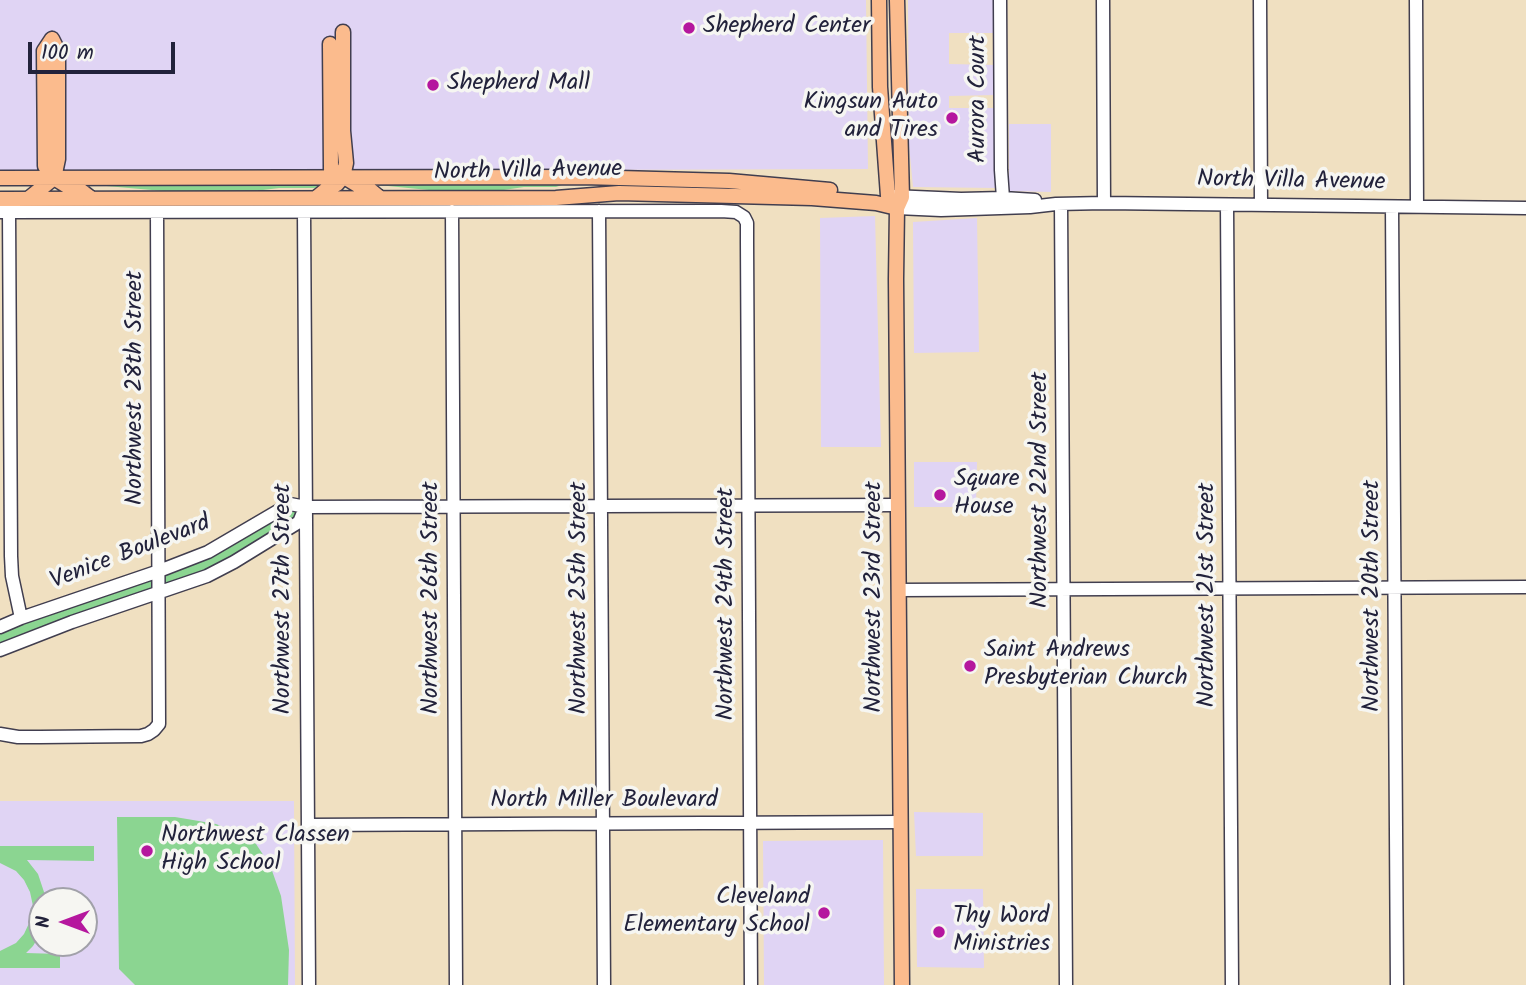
<!DOCTYPE html>
<style>
body{margin:0}
#map{position:relative;width:1526px;height:985px;overflow:hidden;background:#f0e0c1;font-family:Kalam,sans-serif}
canvas{display:block}
.north{position:absolute;left:28px;top:887px;width:70px;height:70px;box-sizing:border-box;background:#f6f6f2;border:2px solid #a1a1a9;border-radius:50%;rotate:270deg;font-size:19px;font-weight:700;line-height:28px;text-align:center;color:#22223b}
.north::after{content:'';display:block;margin:auto;width:24px;height:32px;background:#b5179e;clip-path:polygon(50% 0,100% 100%,50% 72%,0 100%)}
.scale{position:absolute;left:28px;top:42px;width:147px;height:32px;box-sizing:border-box;border:4px solid #22223b;border-top:0;padding-left:9px;font-size:21px;line-height:24px;white-space:nowrap;color:#22223b;-webkit-text-stroke:5px #f6f6f2;paint-order:stroke}
</style>
<div id="map">
<canvas width="1526" height="985"></canvas>
<div class="north">N</div>
<div class="scale">100 m</div>
</div>
<script>
const ctx = document.querySelector('canvas').getContext('2d');
ctx.lineJoin = 'round';
function fillPath(path, color) { ctx.fillStyle = color; ctx.fill(path, 'evenodd'); }
const toPath = rows => new Path2D(rows.map(r => 'M' + r).join(''));
function trace(path, color, width, dash) { ctx.strokeStyle = color; ctx.lineWidth = width; ctx.lineCap = dash ? 'butt' : 'round'; ctx.setLineDash(dash || []); ctx.stroke(path); }
function write(font, color, halo, rows, align = 'center') {
  ctx.font = font + ' Kalam,sans-serif'; ctx.lineWidth = 7; ctx.setLineDash([]); ctx.textBaseline = 'middle'; ctx.strokeStyle = halo; ctx.fillStyle = color; for (const [text, x, y, turn = 0] of rows) {
    ctx.save(); ctx.translate(x, y); ctx.rotate((+turn || 0) * Math.PI / 180); ctx.textAlign = isNaN(turn) ? turn : align; if (halo) ctx.strokeText(text, 0, 0); ctx.fillText(text, 0, 0); ctx.restore();
  }
}
const built = toPath([
 [0,0,866,0,868,169,0,172],
 [908,0,995,0,995,33,949,33,949,64,995,65,996,95,949,96,949,108,996,108,997,188,913,187,909,145],
 [1009,124,1051,124,1051,192,1009,191],
 [875,216,881,447,821,447,820,218],
 [977,218,979,352,914,353,913,222],
 [914,462,977,462,976,507,914,507],
 [0,801,294,801,295,985,0,985],
 [42,901,84,901,84,943,42,943],
 [914,812,983,813,983,856,916,856],
 [883,840,884,985,764,985,763,841],
 [916,889,983,889,984,968,917,967]
]);
const green = toPath([
 [95,183,323,183,323,186,314,188,279,188,239,193,186,193,95,185],
 [378,183,562,183,562,185,556,187,524,187,497,191,449,192,378,185],
 [292,509,298,514,288,523,222,563,162,587,162,576],
 [154,578,154,587,149,592,0,647,0,632],
 [117,817,175,817,193,820,216,824,236,832,256,844,270,865,281,896,289,950,288,985,135,985,119,969],
 [0,846,94,846,94,861,27,860,38,874,47,901,42,901,42,931,33,946,26,953,60,954,60,968,0,968,0,951,16,943,24,934,31,919,33,906,30,892,24,880,16,871,0,863]
]);
const minor = toPath([
 [1000,0,1001,170,1003,198],
 [1103,0,1104,203],
 [1260,0,1261,205],
 [1416,0,1417,206],
 [892,196,961,199,1003,198,1035,200],
 [1061,204,1066,985],
 [1227,205,1232,985],
 [1392,207,1397,985],
 [897,208,941,210,1030,207,1056,204,1104,203,1526,208],
 [452,211,456,985],
 [599,211,604,985],
 [0,212,721,211,736,212,744,217,747,223,747,242,751,985],
 [9,212,11,556,12,576,21,618],
 [304,212,309,985],
 [899,590,1526,587],
 [0,627,21,618,159,571,208,552,290,504,306,507,898,505],
 [0,650,72,622,207,576,234,562,299,522,304,510],
 [0,734,18,737,40,737,141,736,148,734,154,730,159,724,157,212],
 [308,825,900,822]
]);
const major = toPath([
 [879,0,880,87,888,196,897,208],
 [897,0,902,197,897,208,896,279,902,985],
 [52,39,44,51,45,166,54,178,67,186,79,189,92,199],
 [330,44,331,169,359,186,369,189,380,198],
 [0,178,583,177,729,181,830,190],
 [316,198,327,189,337,184,343,177,346,163,343,131,343,32],
 [0,199,556,198,619,193,812,198,876,203,897,208],
 [28,199,54,178,58,159,58,51,52,39]
]);
const markers = [
 [689,28,7,"#b5179e"],
 [433,85,7,"#b5179e"],
 [952,118,7,"#b5179e"],
 [940,495,7,"#b5179e"],
 [970,666,7,"#b5179e"],
 [147,851,7,"#b5179e"],
 [824,913,7,"#b5179e"],
 [939,932,7,"#b5179e"]
];
const poiNames = [
 ["Shepherd Center",703,28],
 ["Shepherd Mall",447,85],
 ["Kingsun Auto",938,104,"right"],
 ["and Tires",938,132,"right"],
 ["Square",954,481],
 ["House",954,509],
 ["Saint Andrews",984,652],
 ["Presbyterian Church",984,680],
 ["Northwest Classen",161,837],
 ["High School",161,865],
 ["Cleveland",810,899,"right"],
 ["Elementary School",810,927,"right"],
 ["Thy Word",953,918],
 ["Ministries",953,946]
];
const streetNames = [
 ["Aurora Court",980,99,-90],
 ["North Villa Avenue",528,173,-1],
 ["North Villa Avenue",1291,183,1],
 ["Northwest 28th Street",137,388,-90],
 ["Northwest 22nd Street",1042,490,-90],
 ["Venice Boulevard",131,554,-21],
 ["Northwest 21st Street",1209,595,-90],
 ["Northwest 20th Street",1374,596,-90],
 ["Northwest 23rd Street",876,597,-90],
 ["Northwest 26th Street",433,598,-90],
 ["Northwest 25th Street",581,598,-90],
 ["Northwest 27th Street",285,599,-90],
 ["Northwest 24th Street",728,604,-90],
 ["North Miller Boulevard",604,802]
];
fillPath(built, '#e0d4f4');
fillPath(green, '#8bd591');
trace(minor, '#413e4f', 15);
trace(major, '#413e4f', 17);
trace(minor, '#fff', 12);
trace(major, '#fbbb8d', 14);
for (const [x, y, r, color] of markers) { const dot = new Path2D(); dot.arc(x, y, r, 0, 2 * Math.PI); ctx.fillStyle = color; ctx.fill(dot); trace(dot, '#f6f6f2', 2.5); }
write('24px', '#22223b', '#f6f6f2', poiNames, 'left');
write('24px', '#22223b', '#f6f6f2', streetNames);
</script>
